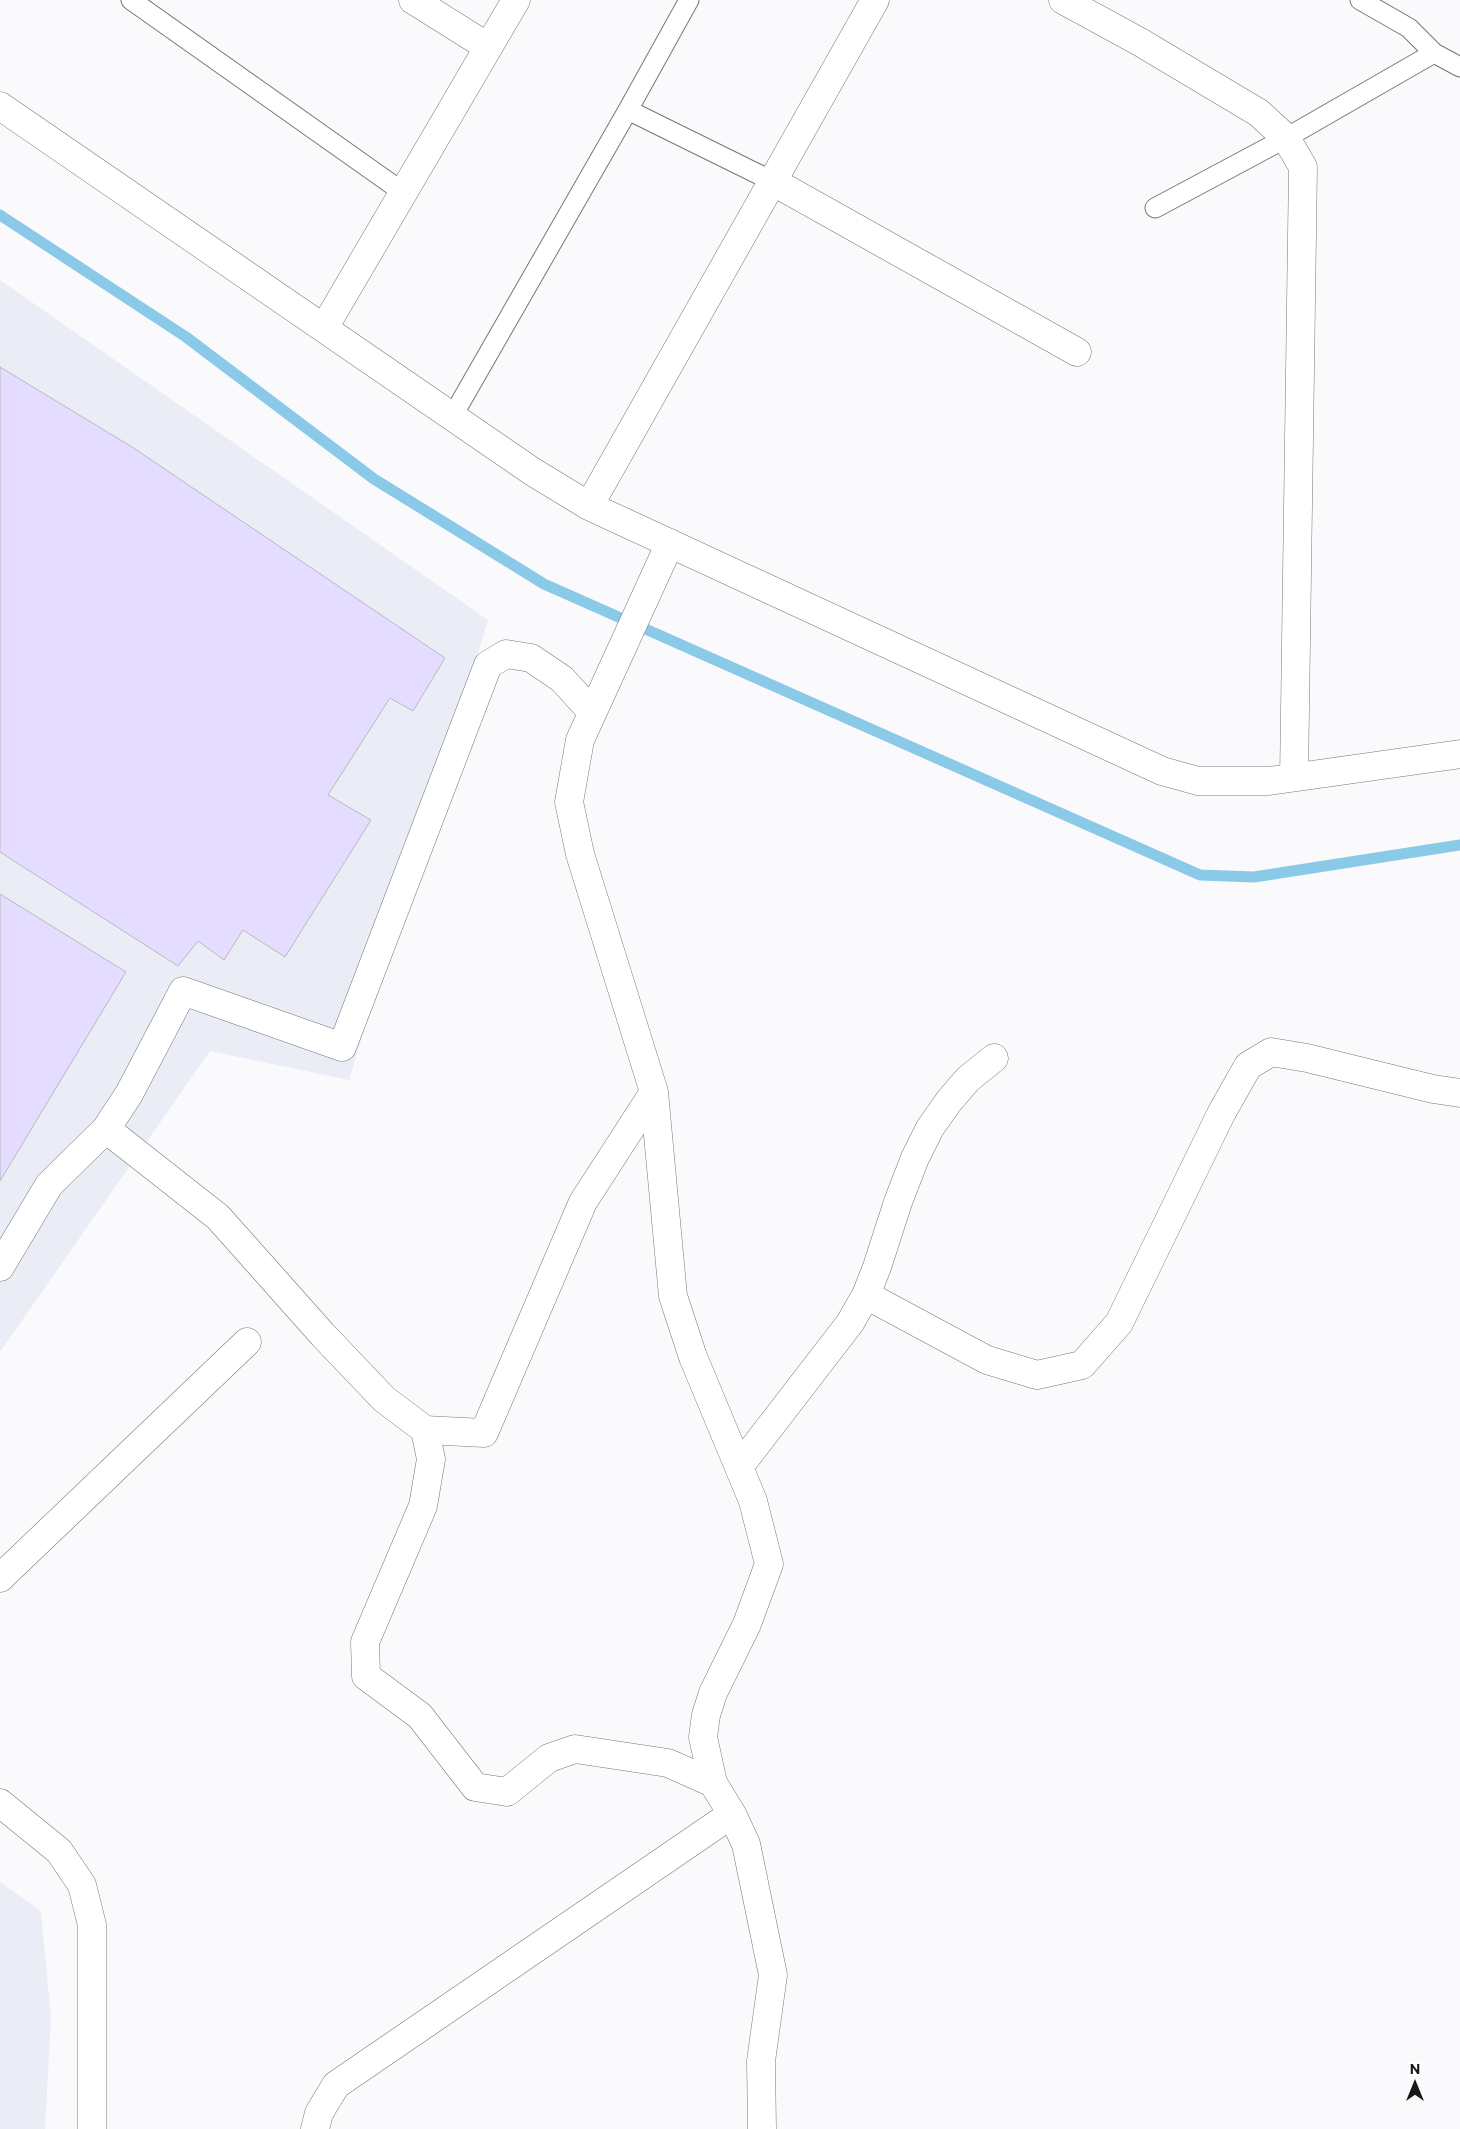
<!DOCTYPE html>
<style>
body{margin:0}
#map{position:relative;width:1460px;height:2129px;overflow:hidden;background:#fafafc;font-family:Commissioner,sans-serif}
canvas{display:block}
.north{position:absolute;left:1390px;top:2059px;width:50px;height:50px;-webkit-text-stroke:4px #fff;paint-order:stroke;rotate:0deg;font-size:14px;font-weight:700;line-height:20px;text-align:center;color:#19191a}
.north::after{content:'';display:block;margin:auto;width:18px;height:22px;background:#19191a;clip-path:polygon(50% 0,100% 100%,50% 72%,0 100%)}
</style>
<div id="map">
<canvas width="1460" height="2129"></canvas>
<div class="north">N</div>
</div>
<script>
const ctx = document.querySelector('canvas').getContext('2d');
ctx.lineJoin = 'round';
function fillPath(path, color) { ctx.fillStyle = color; ctx.fill(path, 'evenodd'); }
const toPath = rows => new Path2D(rows.map(r => 'M' + r).join(''));
function trace(path, color, width, dash) { ctx.strokeStyle = color; ctx.lineWidth = width; ctx.lineCap = dash ? 'butt' : 'round'; ctx.setLineDash(dash || []); ctx.stroke(path); }
const built = toPath([
 [0,280,488,620,349,1080,210,1051,0,1352],
 [0,1882,41,1911,51,2019,45,2129,0,2129]
]);
const stream = toPath([
 [0,215,186,337,374,479,544,584,1200,875,1254,877,1460,845]
]);
const building = toPath([
 [0,367,132,447,445,658,413,711,390,698,328,795,371,820,285,957,243,930,224,960,198,941,178,966,0,852,0,367],
 [0,894,126,972,0,1181,0,894]
]);
const service = toPath([
 [131,0,404,193],
 [1360,0,1409,28,1434,53],
 [628,110,772,181],
 [1155,208,1286,138,1434,53,1460,67],
 [452,417,628,110,689,0]
]);
const minor = toPath([
 [413,0,488,47],
 [1063,0,1140,42,1259,113,1286,138,1303,167,1294,777],
 [0,106,533,472,589,506,1162,771,1198,781,1269,781,1460,754],
 [772,181,1077,352],
 [324,328,516,0],
 [589,506,875,0],
 [670,543,580,740,569,802,580,854,654,1092,673,1296,693,1357,753,1501,769,1564,747,1624,713,1693,706,1715,703,1737,713,1783,732,1814,746,1844,773,1975,761,2061,762,2129],
 [106,1129,218,1217,323,1335,384,1399,425,1430,431,1459,423,1506,365,1642,366,1676,420,1716,475,1787,507,1792,549,1758,575,1749,668,1763,713,1783],
 [0,1267,49,1185,106,1129,129,1094,183,991,342,1047,488,665,506,654,531,658,562,679,592,712],
 [866,1295,987,1360,1037,1375,1082,1365,1119,1323,1222,1112,1248,1066,1271,1052,1307,1058,1433,1089,1460,1093],
 [425,1430,484,1433,583,1202,654,1092],
 [739,1467,850,1323,866,1295,877,1267,898,1202,915,1158,930,1128,949,1101,968,1079,994,1058],
 [0,1578,247,1342],
 [0,1803,59,1851,82,1885,92,1925,92,2129],
 [315,2129,319,2113,336,2085,732,1814]
]);
fillPath(built, '#ebedf6');
trace(stream, '#8bc9e8', 11);
fillPath(building, '#e5ddff');
trace(building, '#bababc', 1);
trace(service, '#777779', 21);
trace(minor, '#777779', 29);
trace(service, '#fff', 19);
trace(minor, '#fff', 28);
</script>
